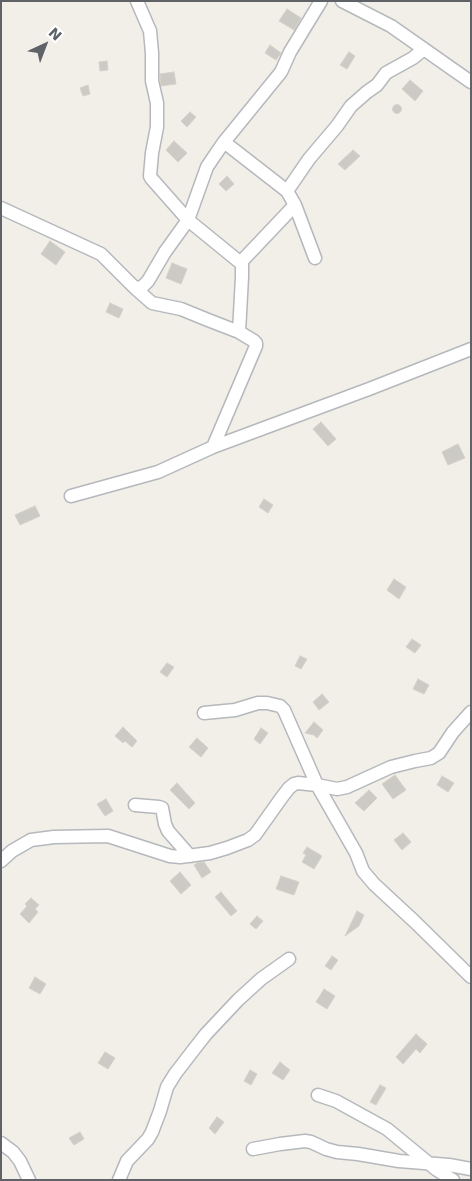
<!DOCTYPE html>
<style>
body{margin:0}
#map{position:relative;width:472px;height:1181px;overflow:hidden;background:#f1efe8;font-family:"DejaVu Sans",sans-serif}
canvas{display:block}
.frame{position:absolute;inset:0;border:2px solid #5f6368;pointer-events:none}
.north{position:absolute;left:20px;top:20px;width:50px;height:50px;-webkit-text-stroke:4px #fff;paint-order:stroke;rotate:43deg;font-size:14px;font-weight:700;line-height:20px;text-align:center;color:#5f6368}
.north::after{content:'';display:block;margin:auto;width:18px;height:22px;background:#5f6368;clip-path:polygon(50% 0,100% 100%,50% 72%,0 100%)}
</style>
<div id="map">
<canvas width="472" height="1181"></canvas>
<div class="frame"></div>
<div class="north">N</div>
</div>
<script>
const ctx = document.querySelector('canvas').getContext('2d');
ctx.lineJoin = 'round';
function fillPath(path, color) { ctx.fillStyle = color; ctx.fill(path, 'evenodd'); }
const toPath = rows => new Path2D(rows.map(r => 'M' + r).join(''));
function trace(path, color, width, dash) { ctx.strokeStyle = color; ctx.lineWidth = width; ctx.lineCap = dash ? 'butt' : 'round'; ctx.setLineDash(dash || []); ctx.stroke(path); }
const building = toPath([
 [287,9,301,18,294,30,279,21,287,9],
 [270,45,281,53,276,60,265,53,270,45],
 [349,52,355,56,347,69,340,65,349,52],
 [107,61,108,70,100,71,99,62,107,61],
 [174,72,176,84,161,86,160,74,174,72],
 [410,80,423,91,415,101,402,89,410,80],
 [88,85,90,94,83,96,80,88,88,85],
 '392.5 109a4.5 4.5 0 1 1 9 0a4.5 4.5 0 1 1-9 0Z',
 [190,112,196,117,187,127,181,121,190,112],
 [174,141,187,153,178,162,166,150,174,141],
 [353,150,360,156,345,170,338,164,353,150],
 [227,176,234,184,226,191,219,184,227,176],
 [50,241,65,252,56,265,41,254,50,241],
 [172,263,187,269,181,284,166,278,172,263],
 [110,303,123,309,119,318,106,312,110,303],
 [321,422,336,439,328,446,313,429,321,422],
 [458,444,465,458,448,465,442,452,458,444],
 [264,499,273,505,268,513,259,507,264,499],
 [35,506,40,516,20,525,15,515,35,506],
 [394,579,406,587,399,599,387,590,394,579],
 [412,639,421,645,415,653,406,647,412,639],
 [300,656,307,659,301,669,295,666,300,656],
 [167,663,174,667,167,677,160,672,167,663],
 [418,679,429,685,424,694,413,689,418,679],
 [322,694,329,702,319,710,313,702,322,694],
 [314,722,323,730,317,738,314,735,305,733,314,722],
 [123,727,137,741,132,747,125,741,123,743,115,736,123,727],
 [261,728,268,733,260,744,254,739,261,728],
 [197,738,208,748,201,757,189,747,197,738],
 [395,775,406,790,393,799,382,784,395,775],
 [442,776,454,783,448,792,437,785,442,776],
 [177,783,195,803,189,809,170,790,177,783],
 [369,790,377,798,364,811,355,803,369,790],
 [106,799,113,811,105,816,97,804,106,799],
 [403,833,411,842,402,850,394,840,403,833],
 [307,847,322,856,314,869,302,862,306,855,303,853,307,847],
 [204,862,211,872,202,878,194,865,197,863,204,862],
 [180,872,191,885,181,894,170,881,180,872],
 [281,876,299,882,294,895,276,889,281,876],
 [221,892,237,911,231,916,215,897,221,892],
 [31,898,39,905,35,909,38,912,29,923,20,914,27,906,25,904,31,898],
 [357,911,364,915,359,926,345,936,357,911],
 [257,916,263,921,256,929,250,924,257,916],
 [332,956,338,960,331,970,325,966,332,956],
 [35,977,46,984,40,994,29,988,35,977],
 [324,989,335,996,327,1009,316,1002,324,989],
 [416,1034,427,1044,420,1053,416,1049,403,1064,396,1057,416,1034],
 [105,1052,115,1058,108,1069,98,1063,105,1052],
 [280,1062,290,1070,283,1080,272,1073,280,1062],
 [250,1070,257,1074,251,1085,244,1081,250,1070],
 [380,1085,386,1088,376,1105,370,1102,380,1085],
 [217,1117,224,1122,215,1134,209,1128,217,1117],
 [80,1132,84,1139,74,1145,69,1138,80,1132]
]);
const minor = toPath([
 [137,1,150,31,152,53,152,81,157,103,157,127,152,153,150,176,151,178,188,220,242,264,242,277,239,332],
 [342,1,391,26,471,82],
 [224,142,287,191,295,205,315,258],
 [287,191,309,159,337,126,351,106,367,92,377,85,386,73,413,58,424,49],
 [1,208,101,254,135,288,142,287,148,281,165,252,188,220,207,167,213,158,224,142,281,72,290,52,321,1],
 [241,262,295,205],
 [135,288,152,303,181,309,208,320,239,332,254,341,256,343,256,346,213,447],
 [71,496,158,472,213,447,369,389,471,349],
 [204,713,235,710,258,703,267,703,280,706,284,710,317,785,356,853,363,871,374,884,415,922,471,977],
 [135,805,159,807,162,808,165,824,168,831,190,856],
 [1,861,12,851,31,840,54,837,108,836,170,856,180,857,210,853,227,848,248,840,255,835,282,797,289,788,294,784,298,783,317,785,337,789,347,787,391,767,415,761,431,758,439,753,453,732,471,712],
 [318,1095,336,1101,387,1129,437,1170,453,1180],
 [1,1143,13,1152,20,1161,29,1180],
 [253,1149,280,1144,305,1141,311,1142,326,1149,337,1152,358,1154,399,1161,449,1165,471,1169],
 [119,1180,127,1161,148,1139,152,1132,160,1111,167,1087,175,1074,195,1048,206,1034,238,1000,261,979,289,959]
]);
fillPath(building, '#cccac5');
trace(building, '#d6d1c6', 1);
trace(minor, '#b5b8bc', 15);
trace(minor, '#fff', 12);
</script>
